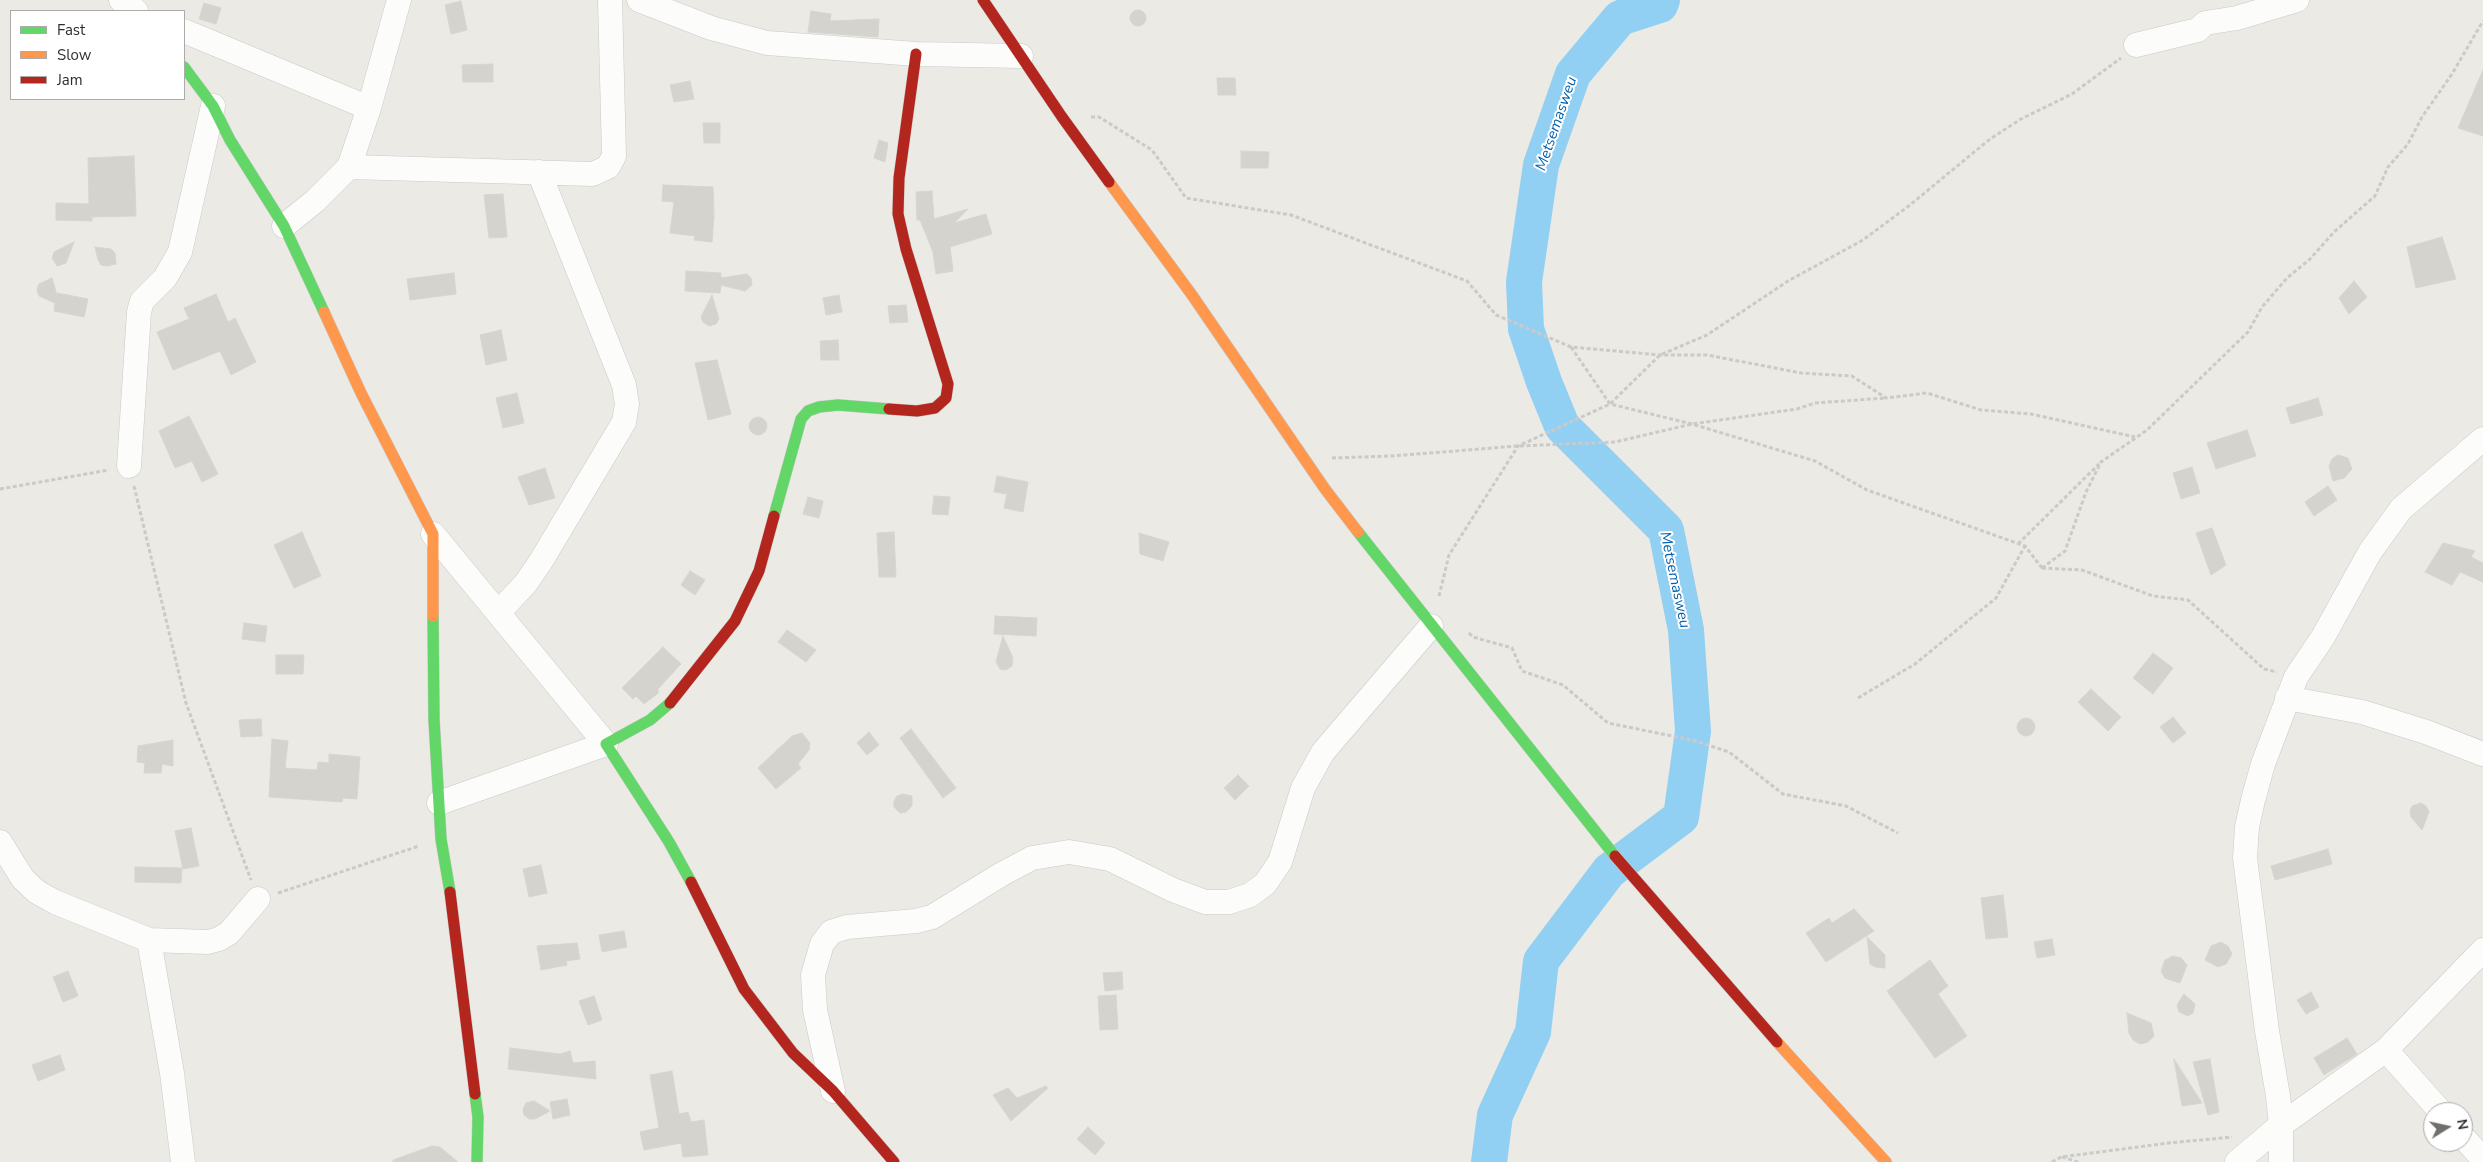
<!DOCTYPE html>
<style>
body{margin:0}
#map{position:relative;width:2483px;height:1162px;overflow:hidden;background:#eceae4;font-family:"Nunito Sans",sans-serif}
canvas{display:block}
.legend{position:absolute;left:10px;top:10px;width:175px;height:90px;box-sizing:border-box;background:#fff;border:1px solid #ababab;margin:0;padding:6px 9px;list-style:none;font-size:15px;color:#2e2e2e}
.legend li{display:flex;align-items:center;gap:10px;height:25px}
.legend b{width:25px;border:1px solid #ababab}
.north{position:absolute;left:2423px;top:1102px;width:50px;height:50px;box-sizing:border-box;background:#fff;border:1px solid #ababab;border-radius:50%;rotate:80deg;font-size:14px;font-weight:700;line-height:20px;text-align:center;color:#2e2e2e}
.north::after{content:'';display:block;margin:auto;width:18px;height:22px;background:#70706e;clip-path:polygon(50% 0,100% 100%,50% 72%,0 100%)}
</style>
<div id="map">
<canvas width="2483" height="1162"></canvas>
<ul class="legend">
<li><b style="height:6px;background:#63d668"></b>Fast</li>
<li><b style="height:6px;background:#ff974d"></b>Slow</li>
<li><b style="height:6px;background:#b3261e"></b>Jam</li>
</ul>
<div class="north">N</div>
</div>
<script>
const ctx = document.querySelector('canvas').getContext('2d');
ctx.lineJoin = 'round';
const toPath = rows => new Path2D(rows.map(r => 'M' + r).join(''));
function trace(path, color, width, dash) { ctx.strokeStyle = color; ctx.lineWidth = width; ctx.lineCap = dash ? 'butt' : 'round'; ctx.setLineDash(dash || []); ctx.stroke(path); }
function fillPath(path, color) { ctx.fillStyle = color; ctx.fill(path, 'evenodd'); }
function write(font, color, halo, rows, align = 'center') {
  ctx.font = font + ' "Nunito Sans",sans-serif'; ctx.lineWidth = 4; ctx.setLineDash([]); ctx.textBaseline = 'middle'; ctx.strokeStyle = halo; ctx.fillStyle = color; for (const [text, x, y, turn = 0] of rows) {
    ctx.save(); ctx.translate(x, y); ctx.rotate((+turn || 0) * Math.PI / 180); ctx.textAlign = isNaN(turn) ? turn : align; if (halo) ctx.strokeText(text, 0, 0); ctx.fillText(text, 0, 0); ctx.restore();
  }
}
const river = toPath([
 [1489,1162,1495,1115,1533,1032,1541,961,1609,871,1681,817,1693,731,1686,630,1666,530,1562,426,1544,382,1526,329,1524,282,1541,165,1573,74,1620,18,1660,5,1662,0]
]);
const building = toPath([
 [461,1,467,30,451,34,445,5,461,1],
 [204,3,221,8,216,24,199,19,204,3],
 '1130 18a8 8 0 1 1 16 0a8 8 0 1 1-16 0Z',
 [811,11,831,14,830,21,879,19,878,37,808,32,811,11],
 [493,64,493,82,463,82,462,65,493,64],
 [2483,70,2483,136,2458,128,2483,70],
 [1217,78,1235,78,1236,95,1218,95,1217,78],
 [690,81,694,99,674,102,670,85,690,81],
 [703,123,720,123,720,143,704,143,703,123],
 [879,140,888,143,885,162,874,158,879,140],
 [1241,151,1269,152,1268,168,1241,168,1241,151],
 [134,156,136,216,92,217,92,221,56,220,56,203,89,204,88,158,134,156],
 [663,185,713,187,714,217,712,242,694,240,695,236,670,233,674,202,662,201,663,185],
 [932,191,934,219,968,209,954,223,986,214,992,234,950,247,953,271,936,274,933,252,920,220,917,220,916,192,932,191],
 [503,194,507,237,489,238,484,195,503,194],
 [2442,237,2456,279,2416,288,2407,247,2442,237],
 [74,242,66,263,57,266,52,258,54,252,74,242],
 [95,247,111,249,115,253,116,264,107,266,101,265,98,260,95,247],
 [686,271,721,273,721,278,747,274,751,278,752,285,745,291,721,285,720,293,685,291,686,271],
 [454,273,456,294,410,300,407,279,454,273],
 [52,278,57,295,57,293,88,299,84,317,54,311,55,303,39,296,37,290,39,284,52,278],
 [2354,281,2367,297,2349,314,2339,298,2354,281],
 [216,294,228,322,235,318,256,362,231,375,220,351,173,370,157,332,189,319,184,308,216,294],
 [712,295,719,319,716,324,709,326,703,322,701,317,712,295],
 [839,295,842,312,826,315,823,298,839,295],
 [906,305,908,322,890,323,888,306,906,305],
 [501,330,507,360,486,365,480,335,501,330],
 [838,340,839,360,821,360,820,341,838,340],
 [717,360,731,414,708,420,695,363,717,360],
 [517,393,524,423,503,428,496,398,517,393],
 [2318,398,2323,415,2291,424,2286,408,2318,398],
 [189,416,218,474,202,482,192,461,175,468,159,431,189,416],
 '749 426a9 9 0 1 1 18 0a9 9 0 1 1-18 0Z',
 [2247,430,2256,456,2216,469,2207,443,2247,430],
 [2338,455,2348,458,2352,469,2344,478,2333,481,2329,466,2332,459,2338,455],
 [2192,467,2200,493,2181,499,2173,473,2192,467],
 [545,468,555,498,529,505,518,477,545,468],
 [997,476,1028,482,1023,512,1004,508,1007,494,994,492,997,476],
 [2328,486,2337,500,2314,516,2305,502,2328,486],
 [934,496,950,497,948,515,932,514,934,496],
 [808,497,823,501,819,518,803,514,808,497],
 [2212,528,2226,565,2211,575,2196,533,2212,528],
 [302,532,321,576,294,588,274,545,302,532],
 [894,532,896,577,879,577,877,533,894,532],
 [1139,533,1169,542,1163,561,1140,554,1139,533],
 [2443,543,2475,551,2471,557,2483,563,2483,582,2460,572,2452,585,2425,572,2443,543],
 [690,571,705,580,695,595,681,585,690,571],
 [995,616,1037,618,1036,636,994,634,995,616],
 [244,623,267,626,265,642,242,639,244,623],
 [787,630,816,650,806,662,778,642,787,630],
 [1003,636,1013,658,1012,666,1006,670,1000,669,996,662,1003,636],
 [663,647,681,664,657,690,659,691,657,694,644,704,636,696,633,699,622,688,663,647],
 [2153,653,2173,668,2153,694,2133,678,2153,653],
 [276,655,304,655,303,674,276,674,276,655],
 [2091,689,2121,717,2108,731,2078,702,2091,689],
 [2173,717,2186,733,2173,743,2160,727,2173,717],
 '2017 727a9 9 0 1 1 18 0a9 9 0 1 1-18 0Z',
 [261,719,262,736,241,737,239,720,261,719],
 [911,729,956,788,943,798,900,738,911,729],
 [869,732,879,745,867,755,857,743,869,732],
 [802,733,810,743,809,750,798,764,801,768,776,789,758,768,792,736,802,733],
 [272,739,288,741,285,768,317,770,318,762,329,763,329,754,360,757,357,799,343,798,342,802,269,797,272,739],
 [173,740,173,766,162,764,161,773,144,773,145,763,137,762,138,746,173,740],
 [1238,775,1249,786,1235,800,1224,788,1238,775],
 [903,794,912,796,912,806,906,812,900,813,894,807,894,801,897,796,903,794],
 [2421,803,2426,806,2429,812,2422,830,2411,817,2410,811,2412,806,2421,803],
 [191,828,199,866,183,869,175,831,191,828],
 [2328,849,2332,864,2275,880,2271,866,2328,849],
 [541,865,547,893,529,897,523,869,541,865],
 [135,867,182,868,181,883,135,882,135,867],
 [2003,895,2008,937,1986,939,1981,898,2003,895],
 [1854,909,1874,931,1826,962,1806,933,1829,918,1832,923,1854,909],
 [624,931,627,947,602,952,599,935,624,931],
 [1867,937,1885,955,1885,968,1875,967,1870,964,1867,937],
 [2052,939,2055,955,2037,958,2034,942,2052,939],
 [2221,942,2228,946,2232,954,2226,964,2218,967,2205,960,2211,946,2221,942],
 [577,943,580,959,566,961,567,965,541,970,537,946,577,943],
 [2173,956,2181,958,2187,965,2180,983,2165,978,2161,971,2165,960,2173,956],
 [1930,960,1948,986,1938,994,1967,1036,1935,1058,1887,991,1930,960],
 [68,971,78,996,63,1002,53,977,68,971],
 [1122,972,1123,989,1105,991,1103,973,1122,972],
 [2311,992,2319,1007,2306,1014,2297,1000,2311,992],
 [2184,994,2195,1004,2193,1013,2188,1016,2179,1012,2177,1005,2184,994],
 [1116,995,1118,1029,1100,1030,1098,996,1116,995],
 [594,996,602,1020,588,1025,579,1001,594,996],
 [2127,1013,2151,1023,2154,1036,2148,1042,2140,1044,2133,1040,2129,1033,2127,1013],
 [2347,1038,2357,1054,2324,1075,2314,1058,2347,1038],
 [510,1048,560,1054,570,1051,573,1063,595,1061,596,1079,508,1069,510,1048],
 [60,1055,65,1070,38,1081,32,1065,60,1055],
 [2174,1059,2202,1103,2182,1106,2174,1059],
 [2210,1059,2219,1112,2208,1115,2193,1062,2210,1059],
 [672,1071,679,1114,688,1112,691,1122,704,1120,708,1155,683,1157,681,1143,644,1150,640,1132,659,1128,650,1075,672,1071],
 [1046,1086,1048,1088,1011,1121,993,1095,1008,1088,1017,1098,1046,1086],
 [567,1099,570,1115,553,1119,550,1102,567,1099],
 [534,1101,550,1111,535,1119,529,1119,524,1115,523,1109,526,1103,534,1101],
 [1088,1127,1105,1143,1095,1155,1077,1139,1088,1127],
 [432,1146,440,1147,458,1162,393,1162,393,1160,432,1146]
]);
const path = toPath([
 [1091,117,1099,117,1152,150,1186,198,1291,215,1467,281,1496,315,1571,347,1660,355,1707,355,1801,373,1852,376,1886,398,1927,393,1981,410,2031,414,2135,437],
 [1571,347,1610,404,1692,424,1815,461,1867,490,2025,546,2042,568],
 [1332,458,1391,456,1518,446,1615,442,1692,424,1797,409,1815,403,1886,398],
 [134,486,186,703,251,880],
 [0,489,109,470],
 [2018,544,2099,464],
 [2042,568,2065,551,2086,492,2101,462,2147,430,2248,332,2262,307,2287,278,2310,259,2334,232,2375,196,2388,167,2408,144,2422,117,2452,74,2483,21],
 [2042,568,2082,570,2153,596,2188,600,2264,669,2277,672],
 [1439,596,1449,555,1518,446,1610,404,1660,355,1707,335,1788,281,1863,240,1910,205,1990,139,2021,119,2072,94,2121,58],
 [1469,633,1473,637,1512,648,1522,671,1563,685,1608,723,1692,740,1729,752,1783,794,1846,806,1898,833],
 [1858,698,1915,664,1996,598,2025,546],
 [278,893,419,846],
 [2062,1157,2078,1162],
 [2052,1162,2061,1157,2169,1143,2232,1137]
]);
const street = toPath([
 [121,0,136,11],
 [639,0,711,28,767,43,916,54,1021,56],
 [184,31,369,108,399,0],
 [2136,45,2198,30,2205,23,2237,18,2297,0],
 [349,167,593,174,608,167,614,156,610,0],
 [284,226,315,201,349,167,369,108],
 [129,466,139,312,142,301,165,278,180,252,213,106],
 [433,534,606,744,439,803],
 [498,613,526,583,541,561,624,422,627,404,624,385,539,172],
 [2287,698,2362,712,2426,732,2483,754],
 [0,842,23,879,37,892,55,902,149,940,208,942,219,939,229,933,258,899],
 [149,940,172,1073,183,1162],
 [2386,1050,2441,1112],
 [833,1091,815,1010,813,975,822,944,831,932,847,927,916,921,932,917,1002,874,1032,858,1069,852,1110,859,1173,890,1205,902,1229,902,1250,895,1265,884,1280,862,1303,788,1323,752,1431,626],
 [2463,1137,2483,1159],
 [2237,1162,2281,1125,2386,1050,2483,950],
 [2281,1162,2281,1125,2278,1096,2267,1031,2245,858,2247,827,2253,800,2263,764,2296,677,2323,637,2370,552,2401,509,2483,439]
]);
const fast = toPath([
 [184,67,213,106,230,140,284,226,324,312],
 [774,516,801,419,808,411,819,407,838,405,889,409],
 [1358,532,1615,856],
 [433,616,434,720,441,839,450,892],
 [670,703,650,720,606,744,669,842,691,882],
 [475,1094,478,1117,477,1162]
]);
const slow = toPath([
 [1109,182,1192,295,1325,489,1358,532],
 [324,312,361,393,433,534,433,616],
 [1777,1042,1886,1162]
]);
const jam = toPath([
 [983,0,1062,117,1109,182],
 [889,409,917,411,935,408,946,398,948,384,906,249,898,214,899,178,916,54],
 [670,703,735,621,759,571,774,516],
 [1615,856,1777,1042],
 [691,882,744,989,793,1053,833,1091,894,1162],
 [450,892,475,1094]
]);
const waterNames = [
 ["Metsemasweu",1557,124,-71],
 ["Metsemasweu",1674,580,78]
];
trace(river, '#92d0f3', 36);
fillPath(building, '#d5d3ce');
trace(building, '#d7d5d0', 1);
trace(street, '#cac9c9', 25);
trace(fast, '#cac9c9', 12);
trace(slow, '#cac9c9', 12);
trace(jam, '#cac9c9', 12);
trace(path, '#cacac9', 3, [4, 2.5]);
trace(street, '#fcfcfb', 24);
trace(fast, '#63d668', 11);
trace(slow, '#ff974d', 11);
trace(jam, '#b3261e', 11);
write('italic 15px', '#0161af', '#fff', waterNames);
</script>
